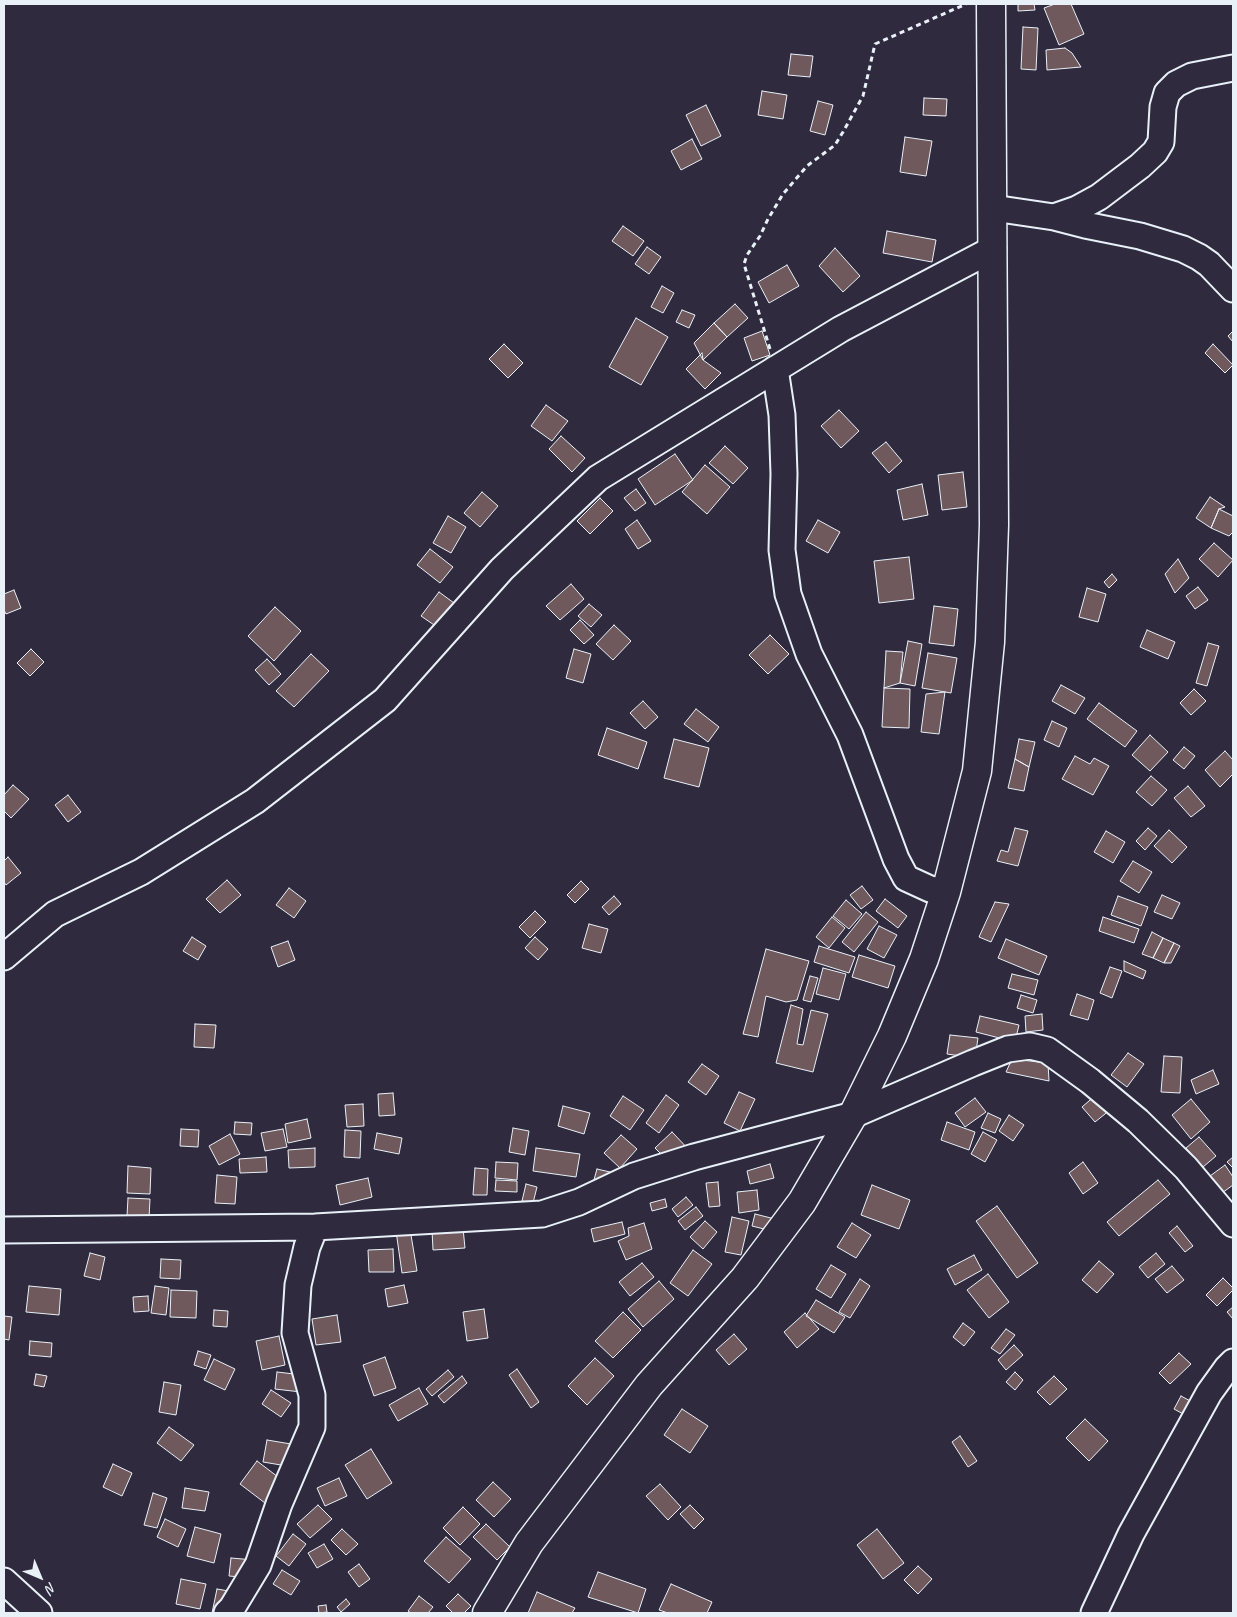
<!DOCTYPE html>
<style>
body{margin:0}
#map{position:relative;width:1237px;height:1617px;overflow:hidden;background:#2f2a3d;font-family:Caveat,sans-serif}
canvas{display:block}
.frame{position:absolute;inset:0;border:5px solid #e8f1f8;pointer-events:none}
.north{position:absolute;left:15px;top:1552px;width:50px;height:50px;-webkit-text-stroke:4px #2f2a3d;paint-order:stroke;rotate:135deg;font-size:14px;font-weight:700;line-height:20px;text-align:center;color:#e8f1f8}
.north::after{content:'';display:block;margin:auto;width:18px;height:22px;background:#e8f1f8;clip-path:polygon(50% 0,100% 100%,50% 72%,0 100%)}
</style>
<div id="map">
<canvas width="1237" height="1617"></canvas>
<div class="frame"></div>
<div class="north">N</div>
</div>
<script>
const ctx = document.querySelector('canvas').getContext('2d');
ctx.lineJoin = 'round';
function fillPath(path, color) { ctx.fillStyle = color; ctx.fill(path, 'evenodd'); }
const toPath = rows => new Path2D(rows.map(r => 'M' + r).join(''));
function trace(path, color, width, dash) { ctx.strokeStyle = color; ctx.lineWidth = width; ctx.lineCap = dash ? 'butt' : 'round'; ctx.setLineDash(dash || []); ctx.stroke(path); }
const building = toPath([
 [1018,4,1034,4,1035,10,1018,11,1018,4],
 [1055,4,1071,4,1084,34,1059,45,1044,8,1055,4],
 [1023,27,1038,28,1036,70,1021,69,1023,27],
 [1065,48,1072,53,1081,67,1047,70,1046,50,1065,48],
 [791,54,813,56,810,77,788,75,791,54],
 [762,91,787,95,783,119,758,115,762,91],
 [924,98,947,99,946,116,923,115,924,98],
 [818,101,833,105,825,135,810,131,818,101],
 [706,105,721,136,701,146,686,115,706,105],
 [905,137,932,141,926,176,900,172,905,137],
 [692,139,702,159,681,170,671,151,692,139],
 [623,226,644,241,633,256,612,241,623,226],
 [887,231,936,240,932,262,883,253,887,231],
 [647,247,661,257,649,274,635,264,647,247],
 [835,248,860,276,843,292,819,266,835,248],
 [787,265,799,286,769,303,758,282,787,265],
 [662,286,674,293,663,313,651,307,662,286],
 [735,304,748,318,727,337,714,323,735,304],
 [682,310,695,315,689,328,676,322,682,310],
 [636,318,668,337,641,385,609,367,636,318],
 [714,323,727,337,703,360,694,343,714,323],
 [762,331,770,355,752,361,744,338,762,331],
 [1233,331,1233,342,1228,336,1233,331],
 [504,344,523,363,508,378,489,359,504,344],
 [1213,344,1233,365,1225,373,1205,353,1213,344],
 [702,353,703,360,721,373,705,389,686,369,702,353],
 [546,405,568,421,552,441,531,426,546,405],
 [839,410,859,431,841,448,821,426,839,410],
 [561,436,585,458,572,472,549,449,561,436],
 [886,442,902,461,889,473,872,453,886,442],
 [725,446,748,468,733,484,709,463,725,446],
 [675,454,693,480,655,505,638,479,675,454],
 [705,465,730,487,707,514,682,492,705,465],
 [963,472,967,507,942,510,938,475,963,472],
 [922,484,928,515,903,520,897,490,922,484],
 [636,489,646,503,635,511,624,498,636,489],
 [482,492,498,506,480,527,464,513,482,492],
 [1210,497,1225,507,1219,509,1211,528,1196,518,1210,497],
 [600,498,613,511,590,534,577,521,600,498],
 [1219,509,1233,516,1233,532,1229,536,1211,528,1219,509],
 [448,516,466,527,451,553,433,543,448,516],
 [637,520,651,541,638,549,625,529,637,520],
 [818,520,840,532,828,553,806,541,818,520],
 [1214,543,1233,560,1218,577,1199,559,1214,543],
 [430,549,453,567,440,583,417,565,430,549],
 [909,557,914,599,879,603,874,561,909,557],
 [1178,559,1189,578,1175,593,1165,574,1178,559],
 [1112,574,1117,580,1109,588,1104,582,1112,574],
 [571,584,584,599,560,620,546,606,571,584],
 [1198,587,1208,600,1195,609,1186,596,1198,587],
 [1087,588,1106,594,1098,622,1079,617,1087,588],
 [14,590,21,608,6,614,4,610,4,594,14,590],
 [439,592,454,603,437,627,421,616,439,592],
 [589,604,602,615,591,627,578,616,589,604],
 [934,606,958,609,954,646,929,643,934,606],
 [275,607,301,631,274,661,248,636,275,607],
 [580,620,594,635,584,644,570,630,580,620],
 [614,625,631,641,613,660,596,644,614,625],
 [1147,630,1175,642,1168,659,1140,647,1147,630],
 [770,635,789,654,768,674,749,655,770,635],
 [908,641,922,644,915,686,900,683,908,641],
 [1208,643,1219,646,1207,686,1196,683,1208,643],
 [31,649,44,662,30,676,17,663,31,649],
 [574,649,591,654,583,683,566,678,574,649],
 [886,651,903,652,900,683,884,688,886,651],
 [928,653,957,658,951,693,922,688,928,653],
 [311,654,329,671,294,707,276,691,311,654],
 [267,659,281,674,269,685,255,670,267,659],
 [1061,685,1085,698,1075,714,1052,701,1061,685],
 [884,688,910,689,909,728,882,727,884,688],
 [1194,689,1206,701,1191,715,1180,703,1194,689],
 [945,692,939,734,921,732,926,694,945,692],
 [643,701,658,717,645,729,630,713,643,701],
 [1099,703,1137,731,1125,747,1087,719,1099,703],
 [696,709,719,727,708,742,684,724,696,709],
 [1052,721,1067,728,1059,747,1044,740,1052,721],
 [607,728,647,742,638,769,598,755,607,728],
 [1150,735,1168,752,1150,771,1132,755,1150,735],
 [674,739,709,748,699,787,664,778,674,739],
 [1019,739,1035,742,1029,767,1015,759,1019,739],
 [1184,747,1195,756,1184,769,1173,760,1184,747],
 [1225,751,1233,760,1233,774,1220,787,1205,770,1225,751],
 [1075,756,1090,764,1094,758,1109,766,1093,795,1062,779,1075,756],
 [1015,759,1029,767,1024,791,1008,788,1015,759],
 [1151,776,1167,790,1152,806,1136,792,1151,776],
 [13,785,29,799,11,818,4,811,4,795,13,785],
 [1188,786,1205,806,1191,817,1174,798,1188,786],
 [68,795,81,812,68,822,55,805,68,795],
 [1015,828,1028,831,1018,866,997,861,1001,850,1008,852,1015,828],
 [1148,828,1157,836,1145,850,1136,841,1148,828],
 [1169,830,1187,847,1172,863,1154,846,1169,830],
 [1106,831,1125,842,1113,863,1094,852,1106,831],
 [8,857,21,873,6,885,4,882,4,861,8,857],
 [1133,861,1152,872,1139,893,1120,881,1133,861],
 [227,880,241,895,220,913,206,899,227,880],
 [581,881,589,889,575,903,567,895,581,881],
 [862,886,873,900,861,909,850,895,862,886],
 [289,888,306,901,294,918,276,905,289,888],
 [1162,895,1180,903,1172,919,1154,912,1162,895],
 [614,896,621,904,609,915,602,907,614,896],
 [1118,896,1148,907,1141,926,1111,915,1118,896],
 [885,899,907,916,898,928,876,911,885,899],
 [846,900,862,914,849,929,833,916,846,900],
 [995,902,1009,904,991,942,979,937,995,902],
 [535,911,546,922,530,938,519,927,535,911],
 [866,912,878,922,854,952,842,942,866,912],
 [832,917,845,928,829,948,816,937,832,917],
 [1103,917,1139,929,1134,943,1099,931,1103,917],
 [589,924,608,929,601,953,582,948,589,924],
 [879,926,897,935,884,958,867,949,879,926],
 [1152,932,1163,938,1153,958,1142,954,1152,932],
 [192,937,206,946,198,960,183,951,192,937],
 [535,937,548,949,538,960,525,948,535,937],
 [1163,938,1174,943,1164,963,1153,958,1163,938],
 [1006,939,1047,956,1039,975,998,958,1006,939],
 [288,941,295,960,278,967,271,947,288,941],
 [1174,943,1180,946,1171,963,1164,963,1174,943],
 [819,946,855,957,849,973,814,962,819,946],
 [766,949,809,961,797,1000,786,1002,766,996,758,1037,743,1034,766,949],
 [859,955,895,966,888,988,852,977,859,955],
 [1124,961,1146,971,1143,979,1124,971,1124,961],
 [1110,967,1122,971,1112,998,1100,993,1110,967],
 [823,968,846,974,839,1000,816,994,823,968],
 [1012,974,1038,980,1034,995,1008,988,1012,974],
 [810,976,818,978,811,1002,803,1000,810,976],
 [1077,994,1094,1000,1088,1020,1070,1015,1077,994],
 [1021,995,1037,1000,1033,1013,1017,1008,1021,995],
 [791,1005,803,1009,797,1044,803,1045,811,1010,828,1014,813,1072,776,1063,791,1005],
 [1042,1014,1043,1030,1026,1032,1025,1016,1042,1014],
 [980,1016,1019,1025,1015,1042,976,1032,980,1016],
 [195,1024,216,1025,214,1048,194,1047,195,1024],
 [950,1035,978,1038,975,1058,947,1054,950,1035],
 [1128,1053,1144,1064,1127,1087,1111,1075,1128,1053],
 [1164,1056,1182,1057,1180,1093,1161,1092,1164,1056],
 [1012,1059,1048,1063,1049,1081,1006,1072,1012,1059],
 [702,1064,719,1076,706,1095,688,1082,702,1064],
 [1213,1070,1219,1084,1196,1094,1191,1080,1213,1070],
 [739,1092,755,1099,740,1131,724,1123,739,1092],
 [393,1093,395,1115,379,1116,378,1094,393,1093],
 [1097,1094,1110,1110,1095,1122,1082,1107,1097,1094],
 [666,1095,679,1105,659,1133,646,1123,666,1095],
 [623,1096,644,1110,630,1130,610,1116,623,1096],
 [975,1098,986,1112,965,1127,955,1113,975,1098],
 [1191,1099,1210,1122,1191,1139,1172,1115,1191,1099],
 [363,1104,364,1126,347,1127,345,1105,363,1104],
 [563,1106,590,1113,584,1134,558,1126,563,1106],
 [988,1113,1001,1119,995,1133,981,1128,988,1113],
 [1009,1115,1024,1125,1013,1141,999,1131,1009,1115],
 [307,1119,311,1138,288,1143,285,1124,307,1119],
 [235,1122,252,1123,251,1135,234,1134,235,1122],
 [947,1122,975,1132,969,1150,941,1140,947,1122],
 [513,1128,529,1131,525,1155,509,1152,513,1128],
 [181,1129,199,1130,198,1147,180,1146,181,1129],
 [283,1129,287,1147,265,1151,261,1133,283,1129],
 [345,1130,361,1131,360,1158,344,1157,345,1130],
 [672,1132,692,1153,675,1168,655,1148,672,1132],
 [983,1132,997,1140,985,1162,971,1154,983,1132],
 [377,1133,402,1138,399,1154,374,1149,377,1133],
 [230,1134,240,1154,219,1165,209,1146,230,1134],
 [621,1135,637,1149,620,1168,604,1153,621,1135],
 [1199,1137,1216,1156,1203,1167,1186,1148,1199,1137],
 [315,1148,315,1167,289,1168,288,1150,315,1148],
 [536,1148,580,1154,576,1177,533,1171,536,1148],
 [266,1157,267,1172,240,1173,239,1159,266,1157],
 [1233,1157,1233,1168,1227,1162,1233,1157],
 [496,1162,518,1163,517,1180,495,1178,496,1162],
 [1083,1162,1098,1183,1083,1194,1069,1173,1083,1162],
 [770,1164,774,1178,750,1184,747,1171,770,1164],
 [1225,1165,1233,1177,1233,1185,1222,1193,1210,1176,1225,1165],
 [128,1166,151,1168,150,1194,127,1193,128,1166],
 [475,1168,488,1169,487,1195,473,1195,475,1168],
 [597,1169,610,1172,603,1198,590,1194,597,1169],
 [217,1175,237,1177,235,1204,215,1203,217,1175],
 [368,1178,372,1197,340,1205,336,1185,368,1178],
 [496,1180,517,1181,517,1192,495,1191,496,1180],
 [1158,1180,1170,1194,1119,1236,1107,1222,1158,1180],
 [718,1182,720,1206,709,1207,706,1183,718,1182],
 [526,1184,537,1187,533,1203,522,1201,526,1184],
 [872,1185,910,1200,899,1229,861,1215,872,1185],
 [757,1190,759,1210,739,1213,737,1192,757,1190],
 [686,1197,693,1205,678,1217,672,1209,686,1197],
 [128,1198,150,1199,149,1218,127,1216,128,1198],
 [665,1199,667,1207,652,1211,650,1203,665,1199],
 [997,1206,1038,1263,1017,1278,976,1221,997,1206],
 [696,1207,703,1216,685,1230,678,1221,696,1207],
 [755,1214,775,1219,772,1231,752,1226,755,1214],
 [732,1217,749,1221,741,1255,725,1252,732,1217],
 [705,1221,717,1232,703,1249,690,1237,705,1221],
 [622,1222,625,1234,594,1242,591,1229,622,1222],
 [644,1223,652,1249,626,1260,618,1241,629,1236,628,1228,644,1223],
 [852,1223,871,1235,856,1258,837,1247,852,1223],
 [1177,1226,1193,1246,1185,1252,1169,1233,1177,1226],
 [463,1228,465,1248,433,1250,432,1230,463,1228],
 [410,1229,417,1271,402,1273,396,1231,410,1229],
 [393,1249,394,1272,369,1272,368,1250,393,1249],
 [693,1250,712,1264,688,1296,670,1283,693,1250],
 [90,1253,105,1257,100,1280,84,1276,90,1253],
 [1156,1253,1165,1264,1148,1278,1139,1267,1156,1253],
 [974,1255,982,1270,955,1285,947,1269,974,1255],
 [161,1259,181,1260,180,1279,160,1278,161,1259],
 [1099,1261,1114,1274,1097,1293,1082,1280,1099,1261],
 [642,1263,654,1277,630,1296,619,1282,642,1263],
 [831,1265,846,1274,831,1298,816,1289,831,1265],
 [1172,1266,1184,1280,1167,1293,1155,1279,1172,1266],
 [988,1274,1009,1302,989,1318,967,1290,988,1274],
 [1223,1278,1233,1288,1233,1290,1217,1306,1206,1295,1223,1278],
 [860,1279,870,1286,850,1318,839,1312,860,1279],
 [659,1281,674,1299,643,1327,628,1309,659,1281],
 [404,1285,408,1303,388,1307,385,1289,404,1285],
 [29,1286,61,1289,59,1315,26,1312,29,1286],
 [155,1286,169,1288,166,1315,151,1313,155,1286],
 [171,1290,197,1291,196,1318,170,1317,171,1290],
 [148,1296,149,1311,134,1312,133,1297,148,1296],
 [816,1300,845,1317,834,1333,806,1316,816,1300],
 [1233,1307,1233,1319,1227,1312,1233,1307],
 [484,1309,488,1338,467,1341,463,1312,484,1309],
 [214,1310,228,1311,227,1327,213,1326,214,1310],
 [623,1312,641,1330,613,1358,595,1341,623,1312],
 [805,1313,819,1329,797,1348,784,1332,805,1313],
 [337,1315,341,1342,316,1345,312,1319,337,1315],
 [4,1316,12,1317,9,1340,4,1339,4,1316],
 [963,1323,975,1332,964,1346,953,1337,963,1323],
 [1006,1329,1015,1335,1000,1354,991,1348,1006,1329],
 [734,1334,747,1349,729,1365,716,1350,734,1334],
 [279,1336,285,1365,262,1370,256,1341,279,1336],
 [30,1341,52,1343,51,1357,29,1355,30,1341],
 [1014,1345,1023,1355,1006,1370,998,1360,1014,1345],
 [198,1351,211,1355,206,1369,194,1365,198,1351],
 [1179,1353,1191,1364,1170,1384,1159,1373,1179,1353],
 [385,1357,396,1388,374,1396,363,1365,385,1357],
 [595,1358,614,1376,587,1405,568,1386,595,1358],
 [214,1359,235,1369,225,1390,204,1380,214,1359],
 [517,1369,539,1402,531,1408,509,1375,517,1369],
 [448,1370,454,1377,432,1396,426,1389,448,1370],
 [277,1372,303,1375,301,1392,275,1389,277,1372],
 [1015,1372,1023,1380,1015,1390,1006,1382,1015,1372],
 [36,1374,47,1376,44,1387,34,1385,36,1374],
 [462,1376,467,1383,444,1403,438,1396,462,1376],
 [1054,1376,1067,1389,1050,1405,1037,1392,1054,1376],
 [164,1382,181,1385,176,1415,159,1412,164,1382],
 [419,1388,428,1404,398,1421,389,1405,419,1388],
 [271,1390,291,1403,281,1417,262,1404,271,1390],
 [1181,1396,1194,1403,1187,1416,1174,1409,1181,1396],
 [682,1409,708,1426,690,1453,664,1435,682,1409],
 [1085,1419,1108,1441,1089,1461,1066,1438,1085,1419],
 [169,1427,194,1445,181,1461,157,1443,169,1427],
 [960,1436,977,1461,968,1467,952,1442,960,1436],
 [267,1440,297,1445,293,1467,263,1462,267,1440],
 [371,1449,392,1483,367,1499,345,1465,371,1449],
 [257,1461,282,1480,265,1503,240,1484,257,1461],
 [113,1464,132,1473,122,1496,103,1487,113,1464],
 [339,1478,347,1496,325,1506,317,1488,339,1478],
 [493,1482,511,1499,494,1517,476,1500,493,1482],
 [660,1484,681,1507,668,1520,646,1496,660,1484],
 [185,1488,209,1492,205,1511,182,1508,185,1488],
 [153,1493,167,1498,157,1528,144,1525,153,1493],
 [318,1505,332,1519,310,1538,297,1524,318,1505],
 [690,1505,704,1519,694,1529,680,1514,690,1505],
 [463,1507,480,1524,460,1545,443,1528,463,1507],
 [165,1519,186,1529,178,1547,157,1537,165,1519],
 [486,1524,510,1547,497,1560,473,1537,486,1524],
 [195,1527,221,1534,214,1563,187,1556,195,1527],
 [342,1529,358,1544,346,1555,331,1540,342,1529],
 [877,1529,904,1563,883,1579,857,1545,877,1529],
 [293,1534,306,1544,289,1566,276,1556,293,1534],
 [446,1537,471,1559,449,1583,424,1561,446,1537],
 [324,1544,333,1559,317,1568,308,1553,324,1544],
 [231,1558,254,1560,252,1578,229,1576,231,1558],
 [359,1564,370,1579,359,1587,348,1572,359,1564],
 [918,1566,932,1579,918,1594,904,1580,918,1566],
 [282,1570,300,1581,291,1595,273,1584,282,1570],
 [598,1572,646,1589,638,1613,588,1597,598,1572],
 [181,1579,206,1584,200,1609,176,1604,181,1579],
 [671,1584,712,1602,707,1613,668,1613,659,1610,671,1584],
 [217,1589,240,1593,237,1613,212,1613,217,1589],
 [537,1592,575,1608,572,1613,528,1613,537,1592],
 [458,1594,471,1606,464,1613,453,1613,446,1606,458,1594],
 [419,1596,433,1607,428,1613,411,1613,408,1611,419,1596],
 [346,1599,350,1604,341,1612,337,1607,346,1599],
 [326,1605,327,1612,319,1613,318,1606,326,1605]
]);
const path = toPath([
 [770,349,744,264,747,255,760,236,768,219,783,194,807,166,835,145,843,132,863,96,875,44,966,4]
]);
const minor = toPath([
 [993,208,1054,217,1085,225,1140,236,1183,249,1199,257,1209,264,1233,289],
 [1054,217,1077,209,1099,197,1140,166,1155,152,1161,142,1163,107,1167,93,1176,84,1192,76,1233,68],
 [775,369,782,415,784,474,782,550,788,594,809,654,850,735,896,859,906,878,930,889,946,892],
 [4,957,55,914,141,872,255,801,385,700,502,569,598,478,841,329,993,249],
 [4,1230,315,1227,542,1214,579,1202,634,1176,694,1157,853,1115,973,1063,1008,1049,1030,1046,1047,1050,1090,1081,1138,1121,1186,1168,1233,1224],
 [4,1581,39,1613],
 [227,1613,232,1608,258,1565,279,1504,312,1427,312,1395,295,1333,298,1285,307,1247,315,1227],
 [1094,1613,1131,1534,1209,1393,1227,1368,1233,1362]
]);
const major = toPath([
 [487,1613,529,1543,649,1385,745,1278,802,1202,853,1115,892,1036,924,959,946,892,977,771,990,642,994,525,991,4]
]);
fillPath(building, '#6f595d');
trace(building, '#e8f1f8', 1);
trace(minor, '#e8f1f8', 29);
trace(major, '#e8f1f8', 31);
trace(path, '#e8f1f8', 3, [5, 4]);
trace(minor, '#2f2a3d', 25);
trace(major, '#2f2a3d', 28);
</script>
